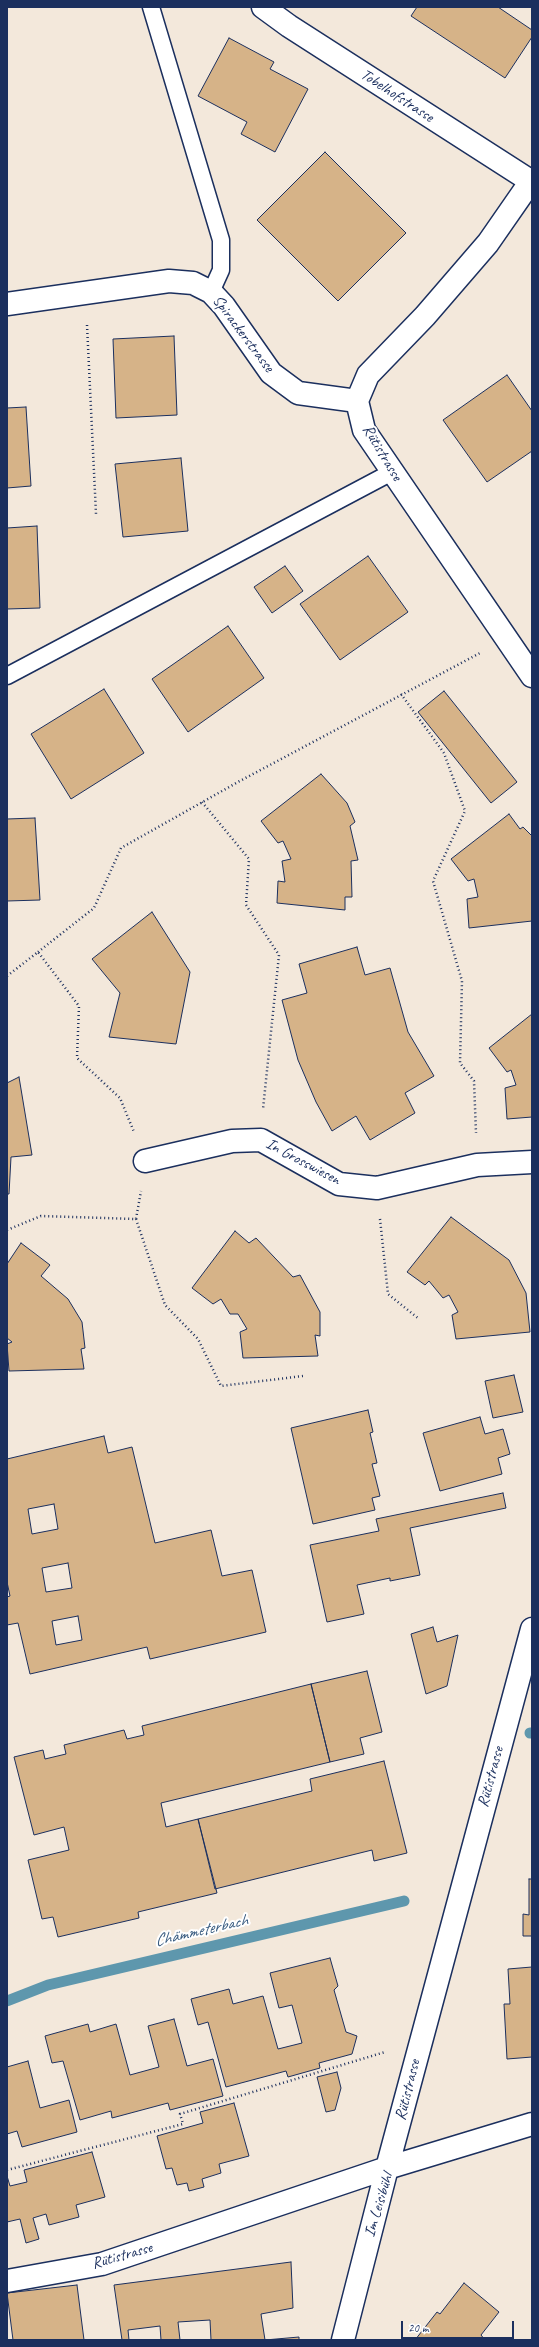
<!DOCTYPE html>
<meta charset="utf-8">
<style>
body{margin:0}
#map{position:relative;width:539px;height:2347px;overflow:hidden;background:#f3e8db;font-family:Caveat,sans-serif}
canvas{display:block}
.frame{position:absolute;inset:0;border:8px solid #1b2f5e;pointer-events:none}
.scale{position:absolute;left:401px;top:2321px;width:113px;height:18px;box-sizing:border-box;border:2px solid #1b2f5e;border-top:0;padding-left:5px;font-size:12px;line-height:14px;white-space:nowrap;color:#1b2f5e;-webkit-text-stroke:3px #fff;paint-order:stroke}
</style>
<div id="map">
<canvas width="539" height="2347"></canvas>
<div class="frame"></div>
<div class="scale">20 m</div>
</div>
<script>
const ctx = document.querySelector('canvas').getContext('2d');
ctx.lineJoin = 'round';
const toPath = rows => new Path2D(rows.map(r => 'M' + r).join(''));
function trace(path, color, width, dash) { ctx.strokeStyle = color; ctx.lineWidth = width; ctx.lineCap = dash ? 'butt' : 'round'; ctx.setLineDash(dash || []); ctx.stroke(path); }
function fillPath(path, color) { ctx.fillStyle = color; ctx.fill(path, 'evenodd'); }
function write(font, color, halo, rows, align = 'center') {
  ctx.font = font + ' Caveat,sans-serif'; ctx.lineWidth = 4; ctx.setLineDash([]); ctx.textBaseline = 'middle'; ctx.strokeStyle = halo; ctx.fillStyle = color; for (const [text, x, y, turn = 0] of rows) {
    ctx.save(); ctx.translate(x, y); ctx.rotate((+turn || 0) * Math.PI / 180); ctx.textAlign = isNaN(turn) ? turn : align; if (halo) ctx.strokeText(text, 0, 0); ctx.fillText(text, 0, 0); ctx.restore();
  }
}
const stream = toPath([
 [530,1733,532,1733],
 [7,2001,48,1985,404,1901]
]);
const building = toPath([
 [417,7,498,7,532,30,532,37,505,78,411,16,417,7],
 [229,38,274,62,270,69,308,89,275,152,241,134,247,122,198,96,229,38],
 [325,152,406,233,338,301,257,220,325,152],
 [174,336,177,415,116,418,113,339,174,336],
 [507,375,532,411,532,451,487,482,443,420,507,375],
 [26,407,31,486,7,488,7,408,26,407],
 [181,458,188,531,123,537,115,464,181,458],
 [37,526,40,608,7,609,7,528,37,526],
 [368,556,408,612,340,660,300,604,368,556],
 [285,566,303,591,272,613,254,587,285,566],
 [228,626,264,678,188,732,152,679,228,626],
 [104,689,144,753,71,799,31,734,104,689],
 [444,691,517,782,491,803,418,712,444,691],
 [321,774,347,803,355,822,350,826,358,860,351,861,352,897,345,897,345,910,277,903,278,881,285,882,282,861,291,859,283,841,278,843,261,821,321,774],
 [509,814,520,829,523,827,532,836,532,921,469,928,467,899,478,897,474,879,468,881,451,859,509,814],
 [35,818,40,900,7,901,7,819,35,818],
 [152,912,190,972,176,1044,109,1037,120,993,92,959,152,912],
 [357,947,365,975,390,968,408,1032,434,1076,405,1093,415,1113,370,1140,356,1116,332,1131,316,1102,298,1060,282,1000,307,993,299,964,357,947],
 [532,1014,532,1117,507,1119,505,1088,516,1085,511,1070,507,1072,489,1048,532,1014],
 [19,1077,32,1155,11,1157,9,1194,7,1194,7,1083,19,1077],
 [451,1217,509,1260,526,1293,530,1332,456,1339,452,1315,458,1312,449,1295,443,1298,429,1281,425,1285,407,1272,451,1217],
 [235,1231,249,1243,256,1238,293,1277,300,1275,320,1312,320,1336,315,1335,318,1356,243,1358,240,1332,247,1329,238,1314,230,1314,221,1299,213,1304,192,1288,235,1231],
 [21,1243,50,1265,41,1276,68,1299,82,1322,85,1348,81,1349,84,1369,9,1371,7,1344,12,1342,7,1338,7,1264,21,1243],
 [514,1375,523,1412,493,1418,485,1381,514,1375],
 [368,1410,373,1432,370,1433,377,1463,372,1464,380,1496,372,1498,375,1510,313,1524,291,1428,368,1410],
 [480,1417,485,1434,503,1429,510,1454,498,1458,502,1474,440,1491,423,1433,480,1417],
 [104,1436,108,1453,132,1447,155,1543,211,1530,222,1576,252,1570,266,1632,150,1659,147,1647,30,1674,18,1623,7,1625,7,1597,10,1596,7,1582,7,1459,104,1436],
 [54,1504,58,1529,32,1534,28,1509,54,1504],
 [68,1563,72,1588,46,1592,42,1568,68,1563],
 [78,1616,82,1640,56,1645,52,1621,78,1616],
 [503,1493,506,1508,410,1528,420,1575,390,1581,390,1578,357,1585,364,1614,327,1622,310,1545,379,1531,376,1519,503,1493],
 [433,1627,437,1642,458,1635,447,1686,426,1694,411,1634,433,1627],
 [367,1671,382,1732,360,1738,364,1754,330,1762,311,1684,367,1671],
 [311,1684,330,1762,161,1803,166,1827,198,1819,217,1893,138,1912,139,1918,58,1937,53,1917,42,1919,28,1860,69,1850,64,1827,34,1835,14,1757,43,1750,45,1759,66,1754,64,1745,124,1730,127,1739,144,1735,142,1726,311,1684],
 [384,1761,407,1853,374,1861,372,1850,215,1889,198,1819,312,1791,310,1779,384,1761],
 [529,1879,532,1879,532,1936,523,1936,523,1914,529,1915,529,1879],
 [330,1958,338,1986,334,1990,346,2032,357,2036,352,2054,319,2063,320,2068,288,2077,286,2071,226,2087,208,2022,198,2025,191,1999,229,1989,233,2004,263,1996,278,2049,302,2043,292,2005,279,2008,270,1973,330,1958],
 [532,1967,532,2057,507,2059,504,2004,510,2004,508,1969,532,1967],
 [174,2019,187,2066,213,2059,223,2096,170,2110,168,2103,112,2118,111,2111,80,2120,63,2061,52,2063,45,2036,88,2024,90,2032,116,2024,130,2075,159,2067,148,2026,174,2019],
 [28,2061,40,2108,69,2100,77,2132,22,2147,17,2131,7,2134,7,2067,28,2061],
 [337,2072,341,2088,335,2110,326,2112,317,2077,337,2072],
 [234,2103,249,2156,219,2164,221,2173,202,2179,204,2187,189,2191,187,2183,177,2185,172,2168,166,2169,157,2136,203,2123,200,2112,234,2103],
 [92,2152,105,2197,76,2205,79,2217,49,2225,46,2214,33,2218,39,2239,26,2243,20,2219,7,2222,7,2176,10,2186,27,2182,24,2170,92,2152],
 [291,2262,293,2308,261,2314,265,2340,299,2337,299,2340,211,2340,210,2320,178,2322,180,2340,161,2340,160,2326,128,2330,129,2340,122,2340,114,2285,291,2262],
 [464,2283,499,2312,481,2335,485,2340,415,2340,437,2312,440,2314,464,2283],
 [77,2285,84,2340,13,2340,7,2293,77,2285]
]);
const path = toPath([
 [87,325,96,514],
 [401,694,444,753,465,811,433,881,462,981,460,1063,474,1081,476,1133],
 [202,802,249,859,246,905,279,955,263,1109],
 [38,952,94,908,121,848,238,782,480,653],
 [7,976,38,952,79,1006,77,1058,120,1098,134,1132],
 [136,1219,165,1305,198,1339,221,1386,303,1376],
 [380,1219,388,1294,419,1319],
 [7,1230,41,1216,136,1219,141,1191],
 [7,2170,183,2124,180,2114,385,2052]
]);
const lane = toPath([
 [151,7,221,240,221,270,211,292],
 [7,676,392,472]
]);
const street = toPath([
 [531,181,488,243,425,316,368,375,357,401,364,430,532,676],
 [7,304,169,281,193,283,211,292,224,306,271,373,298,393,357,401],
 [145,1161,232,1141,261,1140,339,1184,377,1188,477,1165,532,1162],
 [7,2281,102,2264,387,2168,532,1629],
 [343,2340,387,2168,532,2124]
]);
const secondary = toPath([
 [263,7,289,26,532,182]
]);
const streetNames = [
 ["Tobelhofstrasse",397,96,33],
 ["Spirackerstrasse",243,334,53],
 ["Rütistrasse",382,453,59],
 ["In Grosswiesen",303,1162,28],
 ["Rütistrasse",491,1777,-75],
 ["Rütistrasse",408,2090,-76],
 ["Im Leisibühl",379,2205,-73],
 ["Rütistrasse",122,2256,-16]
];
const waterNames = [
 ["Chämmeterbach",201,1931,-13]
];
trace(stream, '#5e97ad', 11);
fillPath(building, '#d6b388');
trace(building, '#1b2f5e', 1);
trace(lane, '#1b2f5e', 19);
trace(street, '#1b2f5e', 25);
trace(secondary, '#1b2f5e', 25);
trace(path, '#1b2f5e', 2.5, [1, 3]);
trace(lane, '#fff', 16);
trace(street, '#fff', 22);
trace(secondary, '#fff', 22);
write('16px', '#1b2f5e', '#fff', streetNames);
write('italic 17px', '#375a7f', '#fff', waterNames);
</script>
